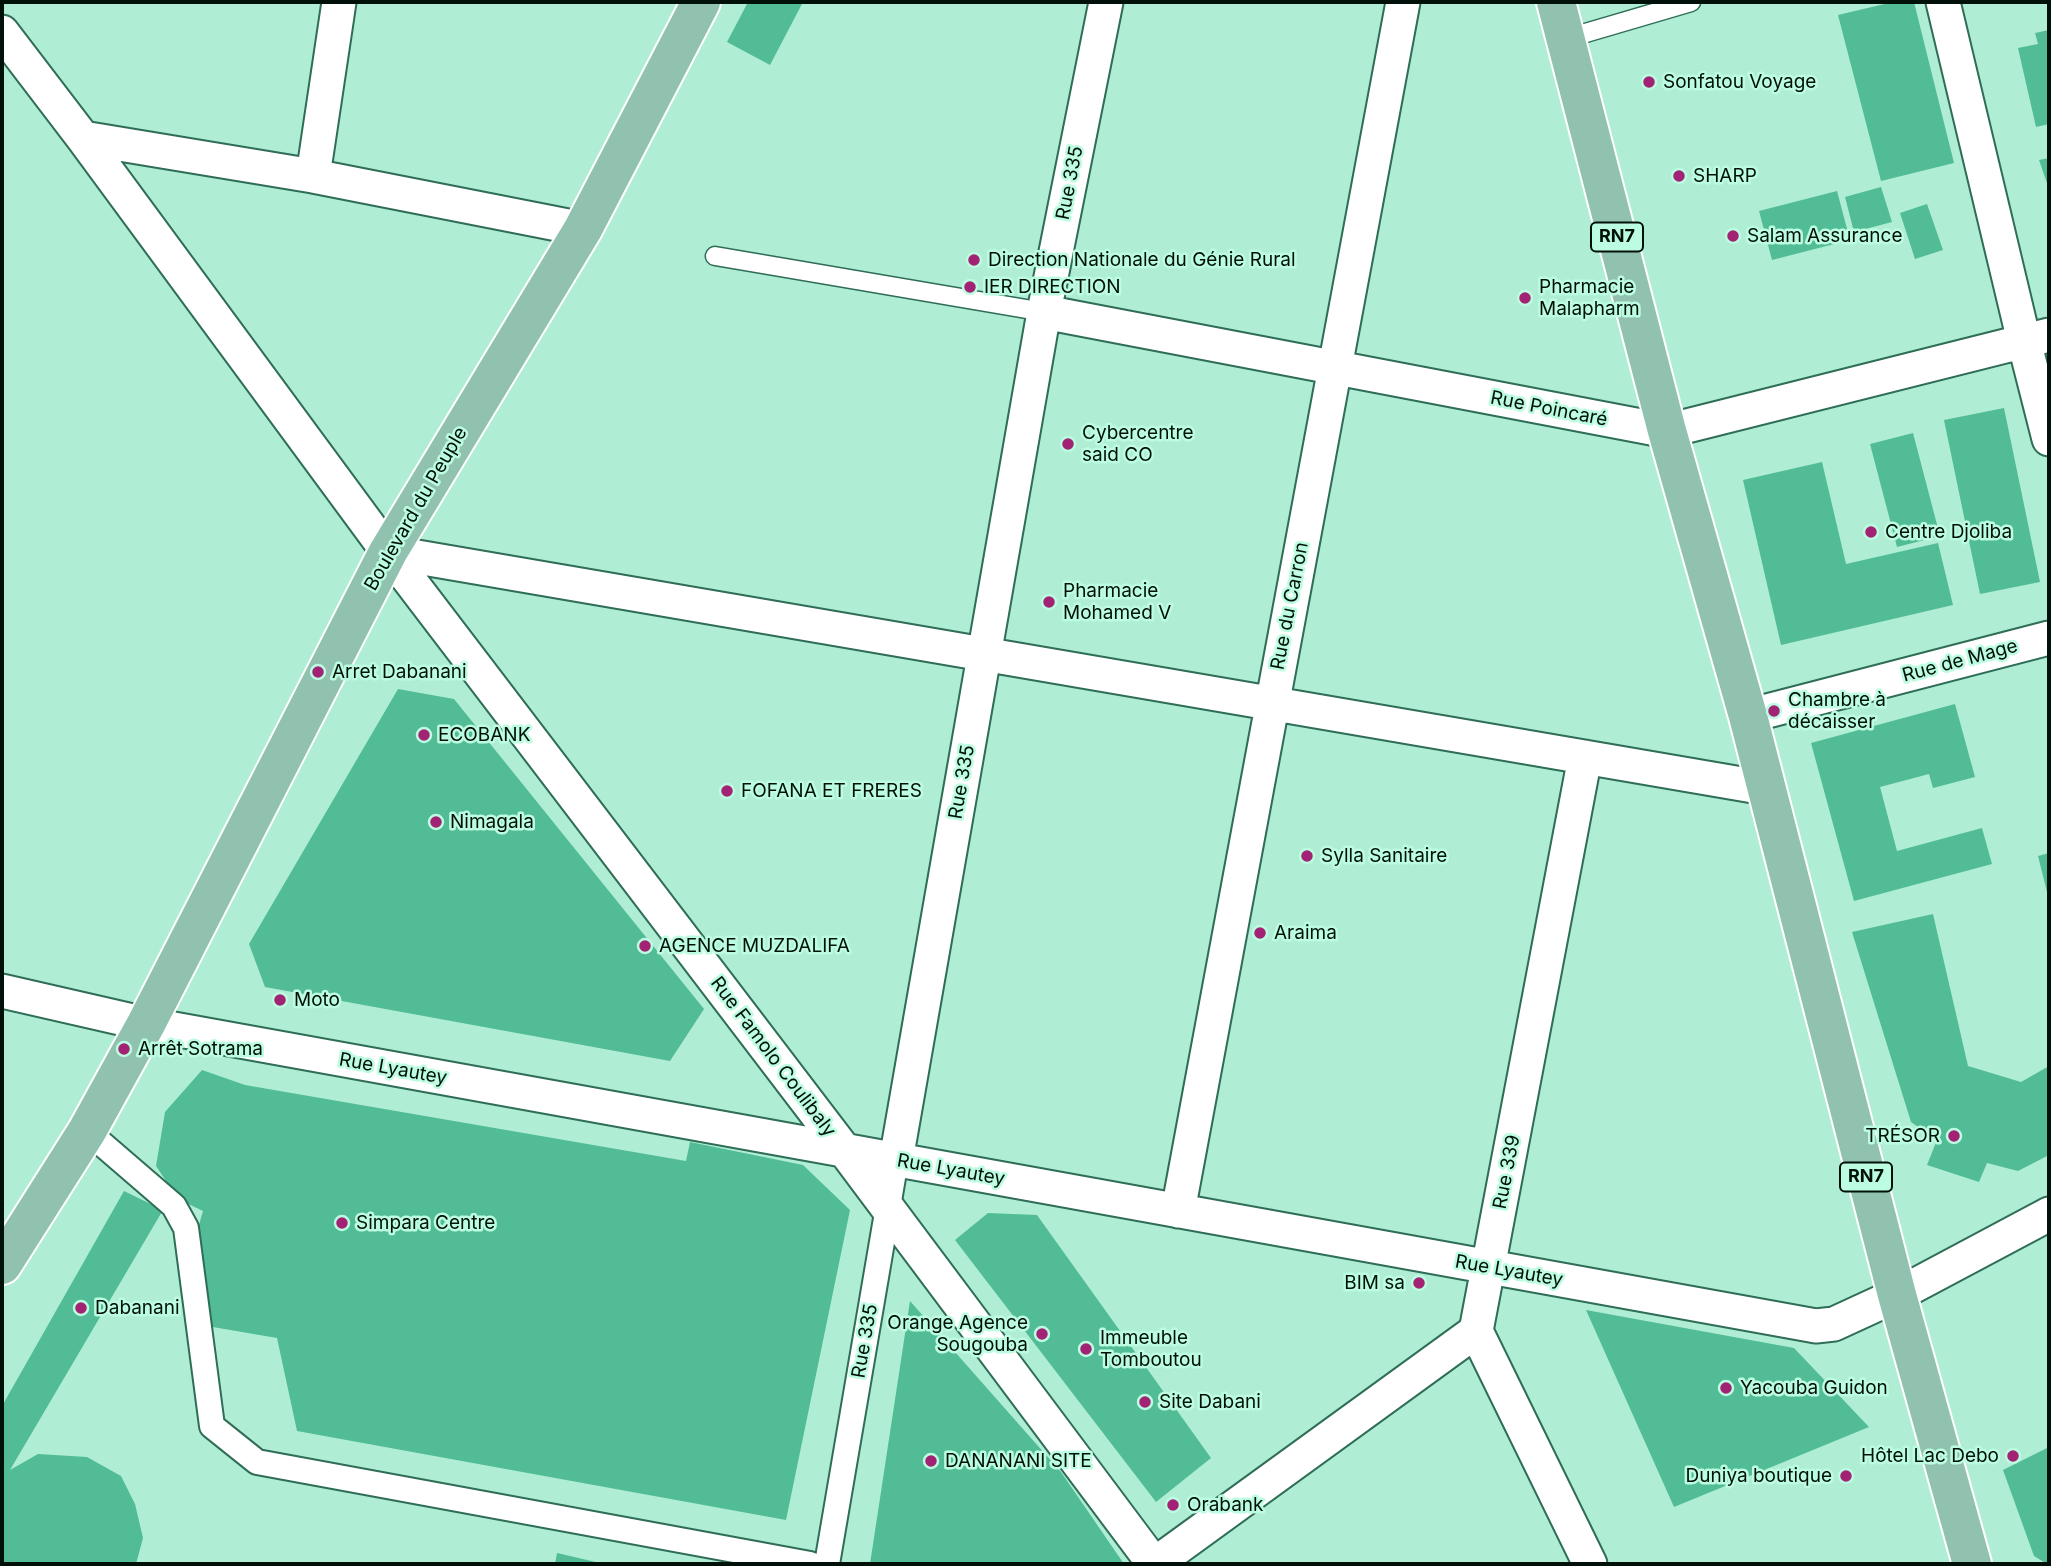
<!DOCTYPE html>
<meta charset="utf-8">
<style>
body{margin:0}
#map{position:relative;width:2051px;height:1566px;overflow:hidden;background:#afeed4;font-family:Inter,sans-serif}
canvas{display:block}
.frame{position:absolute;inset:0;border:4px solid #001109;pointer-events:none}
</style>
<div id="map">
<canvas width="2051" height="1566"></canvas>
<div class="frame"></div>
</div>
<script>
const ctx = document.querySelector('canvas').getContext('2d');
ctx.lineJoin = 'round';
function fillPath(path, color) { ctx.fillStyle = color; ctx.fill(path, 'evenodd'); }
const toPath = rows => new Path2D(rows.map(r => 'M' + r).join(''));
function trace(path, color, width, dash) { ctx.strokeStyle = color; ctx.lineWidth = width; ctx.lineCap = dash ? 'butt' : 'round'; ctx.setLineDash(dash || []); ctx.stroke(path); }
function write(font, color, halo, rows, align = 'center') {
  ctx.font = font + ' Inter,sans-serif'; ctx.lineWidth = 5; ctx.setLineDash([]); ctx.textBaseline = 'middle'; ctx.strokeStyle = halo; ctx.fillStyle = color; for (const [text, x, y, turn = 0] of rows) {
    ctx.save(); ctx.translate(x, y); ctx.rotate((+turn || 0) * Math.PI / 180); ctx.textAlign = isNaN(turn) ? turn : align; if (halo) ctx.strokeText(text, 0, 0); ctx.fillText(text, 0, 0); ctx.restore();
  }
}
const building = toPath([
 [748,2,803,2,770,65,727,42],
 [1893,2,1914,2,1954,163,1881,181,1838,15],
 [2049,30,2049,124,2036,127,2018,48,2038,44,2035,33],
 [2049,158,2049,189,2039,160],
 [1881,187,1892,222,1854,232,1845,197],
 [1837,191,1850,240,1772,260,1759,211],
 [1927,204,1943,250,1915,259,1900,213],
 [2004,408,2040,582,1980,594,1944,420],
 [1913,433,1940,536,1897,547,1870,444],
 [1822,462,1846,564,1938,543,1953,605,1781,645,1743,480],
 [398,689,454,699,704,1009,670,1061,265,987,249,944],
 [1955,704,1975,777,1933,788,1929,774,1880,787,1897,851,1982,828,1992,864,1854,901,1811,743],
 [2049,853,2049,896,2048,896,2038,856],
 [1933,914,1968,1066,2021,1082,2049,1066,2049,1155,2018,1171,1987,1163,1979,1182,1927,1165,1937,1140,1911,1122,1852,932],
 [202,1070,245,1085,686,1161,690,1142,803,1165,850,1210,786,1520,297,1431,277,1338,201,1325,196,1235,203,1211,178,1199,156,1166,165,1112],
 [124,1191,163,1210,10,1470,38,1454,87,1457,121,1476,135,1504,143,1538,136,1564,2,1564,2,1406],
 [988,1213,1037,1215,1211,1458,1156,1502,955,1240],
 [910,1301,1061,1472,1124,1564,870,1564],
 [1586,1310,1794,1348,1869,1427,1674,1507],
 [2049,1447,2049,1564,2047,1564,2034,1556,2003,1470],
 [557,1553,600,1563,600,1564,555,1564]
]);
const service = toPath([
 [1565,39,1691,2],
 [715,256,1044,312]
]);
const pedestrian = toPath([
 [87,1131,174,1206,186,1228,212,1426,257,1462,810,1564],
 [827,1564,896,1160]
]);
const minor = toPath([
 [1943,2,2024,341,2049,439],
 [2,32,83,138,388,552,845,1151,1154,1564],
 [83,138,313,176,583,229],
 [313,176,339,2],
 [1044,312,1667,431,2049,335],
 [388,552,1765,788],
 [1748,716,2049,638],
 [1585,757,1476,1331,1590,1564],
 [2,991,146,1024,1816,1326,1834,1324,1897,1295,2049,1214],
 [896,1160,1044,312,1106,2],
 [1178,1211,1403,2],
 [1155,1564,1476,1331]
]);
const primary = toPath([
 [1556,2,1667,431,1748,716,1897,1295,1972,1564],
 [2,1265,87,1131,146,1024,388,552,583,229,701,2]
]);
const markers = [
 [1649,82,7,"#a22374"],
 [1679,176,7,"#a22374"],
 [1733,236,7,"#a22374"],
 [974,260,7,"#a22374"],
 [970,287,7,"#a22374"],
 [1525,298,7,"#a22374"],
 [1068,444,7,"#a22374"],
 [1871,532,7,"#a22374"],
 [1049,602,7,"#a22374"],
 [318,672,7,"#a22374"],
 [1774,711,7,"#a22374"],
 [424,735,7,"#a22374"],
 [727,791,7,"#a22374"],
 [436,822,7,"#a22374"],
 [1307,856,7,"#a22374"],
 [1260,933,7,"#a22374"],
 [645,946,7,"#a22374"],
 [280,1000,7,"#a22374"],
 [124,1049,7,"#a22374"],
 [1954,1136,7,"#a22374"],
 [342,1223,7,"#a22374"],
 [1419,1283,7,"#a22374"],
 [81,1308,7,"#a22374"],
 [1042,1334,7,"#a22374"],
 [1086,1349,7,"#a22374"],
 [1726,1388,7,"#a22374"],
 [1145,1402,7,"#a22374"],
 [2013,1456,7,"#a22374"],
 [931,1461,7,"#a22374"],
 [1846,1476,7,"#a22374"],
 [1173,1505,7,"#a22374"]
];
const shields = [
 [1617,237,52],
 [1866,1177,52]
];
const shieldNames = [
 ["RN7",1617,237],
 ["RN7",1866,1177]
];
const poiNames = [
 ["Sonfatou Voyage",1663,82],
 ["SHARP",1693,176],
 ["Salam Assurance",1747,236],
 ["Direction Nationale du Génie Rural",988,260],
 ["IER DIRECTION",984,287],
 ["Pharmacie",1539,287],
 ["Malapharm",1539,309],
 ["Cybercentre",1082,433],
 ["said CO",1082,455],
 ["Centre Djoliba",1885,532],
 ["Pharmacie",1063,591],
 ["Mohamed V",1063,613],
 ["Arret Dabanani",332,672],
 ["Chambre à",1788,700],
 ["décaisser",1788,722],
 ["ECOBANK",438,735],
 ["FOFANA ET FRERES",741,791],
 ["Nimagala",450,822],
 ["Sylla Sanitaire",1321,856],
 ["Araima",1274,933],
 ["AGENCE MUZDALIFA",659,946],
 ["Moto",294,1000],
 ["Arrêt Sotrama",138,1049],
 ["TRÉSOR",1940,1136,"right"],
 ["Simpara Centre",356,1223],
 ["BIM sa",1405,1283,"right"],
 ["Dabanani",95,1308],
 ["Orange Agence",1028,1323,"right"],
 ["Sougouba",1028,1345,"right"],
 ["Immeuble",1100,1338],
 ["Tomboutou",1100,1360],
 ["Yacouba Guidon",1740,1388],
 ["Site Dabani",1159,1402],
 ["Hôtel Lac Debo",1999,1456,"right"],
 ["DANANANI SITE",945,1461],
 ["Duniya boutique",1832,1476,"right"],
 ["Orabank",1187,1505]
];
const streetNames = [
 ["Rue 335",1070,183,-79],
 ["Rue Poincaré",1549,409,11],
 ["Boulevard du Peuple",416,509,-60],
 ["Rue du Carron",1290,606,-79],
 ["Rue de Mage",1960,661,-15],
 ["Rue 335",962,782,-80],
 ["Rue Famolo Coulibaly",773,1057,53],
 ["Rue Lyautey",393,1069,10],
 ["Rue Lyautey",951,1170,10],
 ["Rue 339",1507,1172,-79],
 ["Rue Lyautey",1509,1271,10],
 ["Rue 335",865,1341,-80]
];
fillPath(building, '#51bc96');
trace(service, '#2f6d57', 21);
trace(pedestrian, '#2f6d57', 28);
trace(minor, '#2f6d57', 37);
trace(primary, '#fff', 42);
trace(service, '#fff', 18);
trace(pedestrian, '#fff', 24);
trace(minor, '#fff', 33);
trace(primary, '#91c2b0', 38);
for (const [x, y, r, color] of markers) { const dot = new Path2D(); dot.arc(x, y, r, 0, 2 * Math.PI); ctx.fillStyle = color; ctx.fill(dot); trace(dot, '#bcfce1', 2.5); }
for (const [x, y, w] of shields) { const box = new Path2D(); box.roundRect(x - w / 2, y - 14.5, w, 29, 5); ctx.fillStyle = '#bcfce1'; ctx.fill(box); trace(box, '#001109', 2); }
write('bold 18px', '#001109', null, shieldNames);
write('19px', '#001109', '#bcfce1', poiNames, 'left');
write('19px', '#001109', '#bcfce1', streetNames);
</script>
